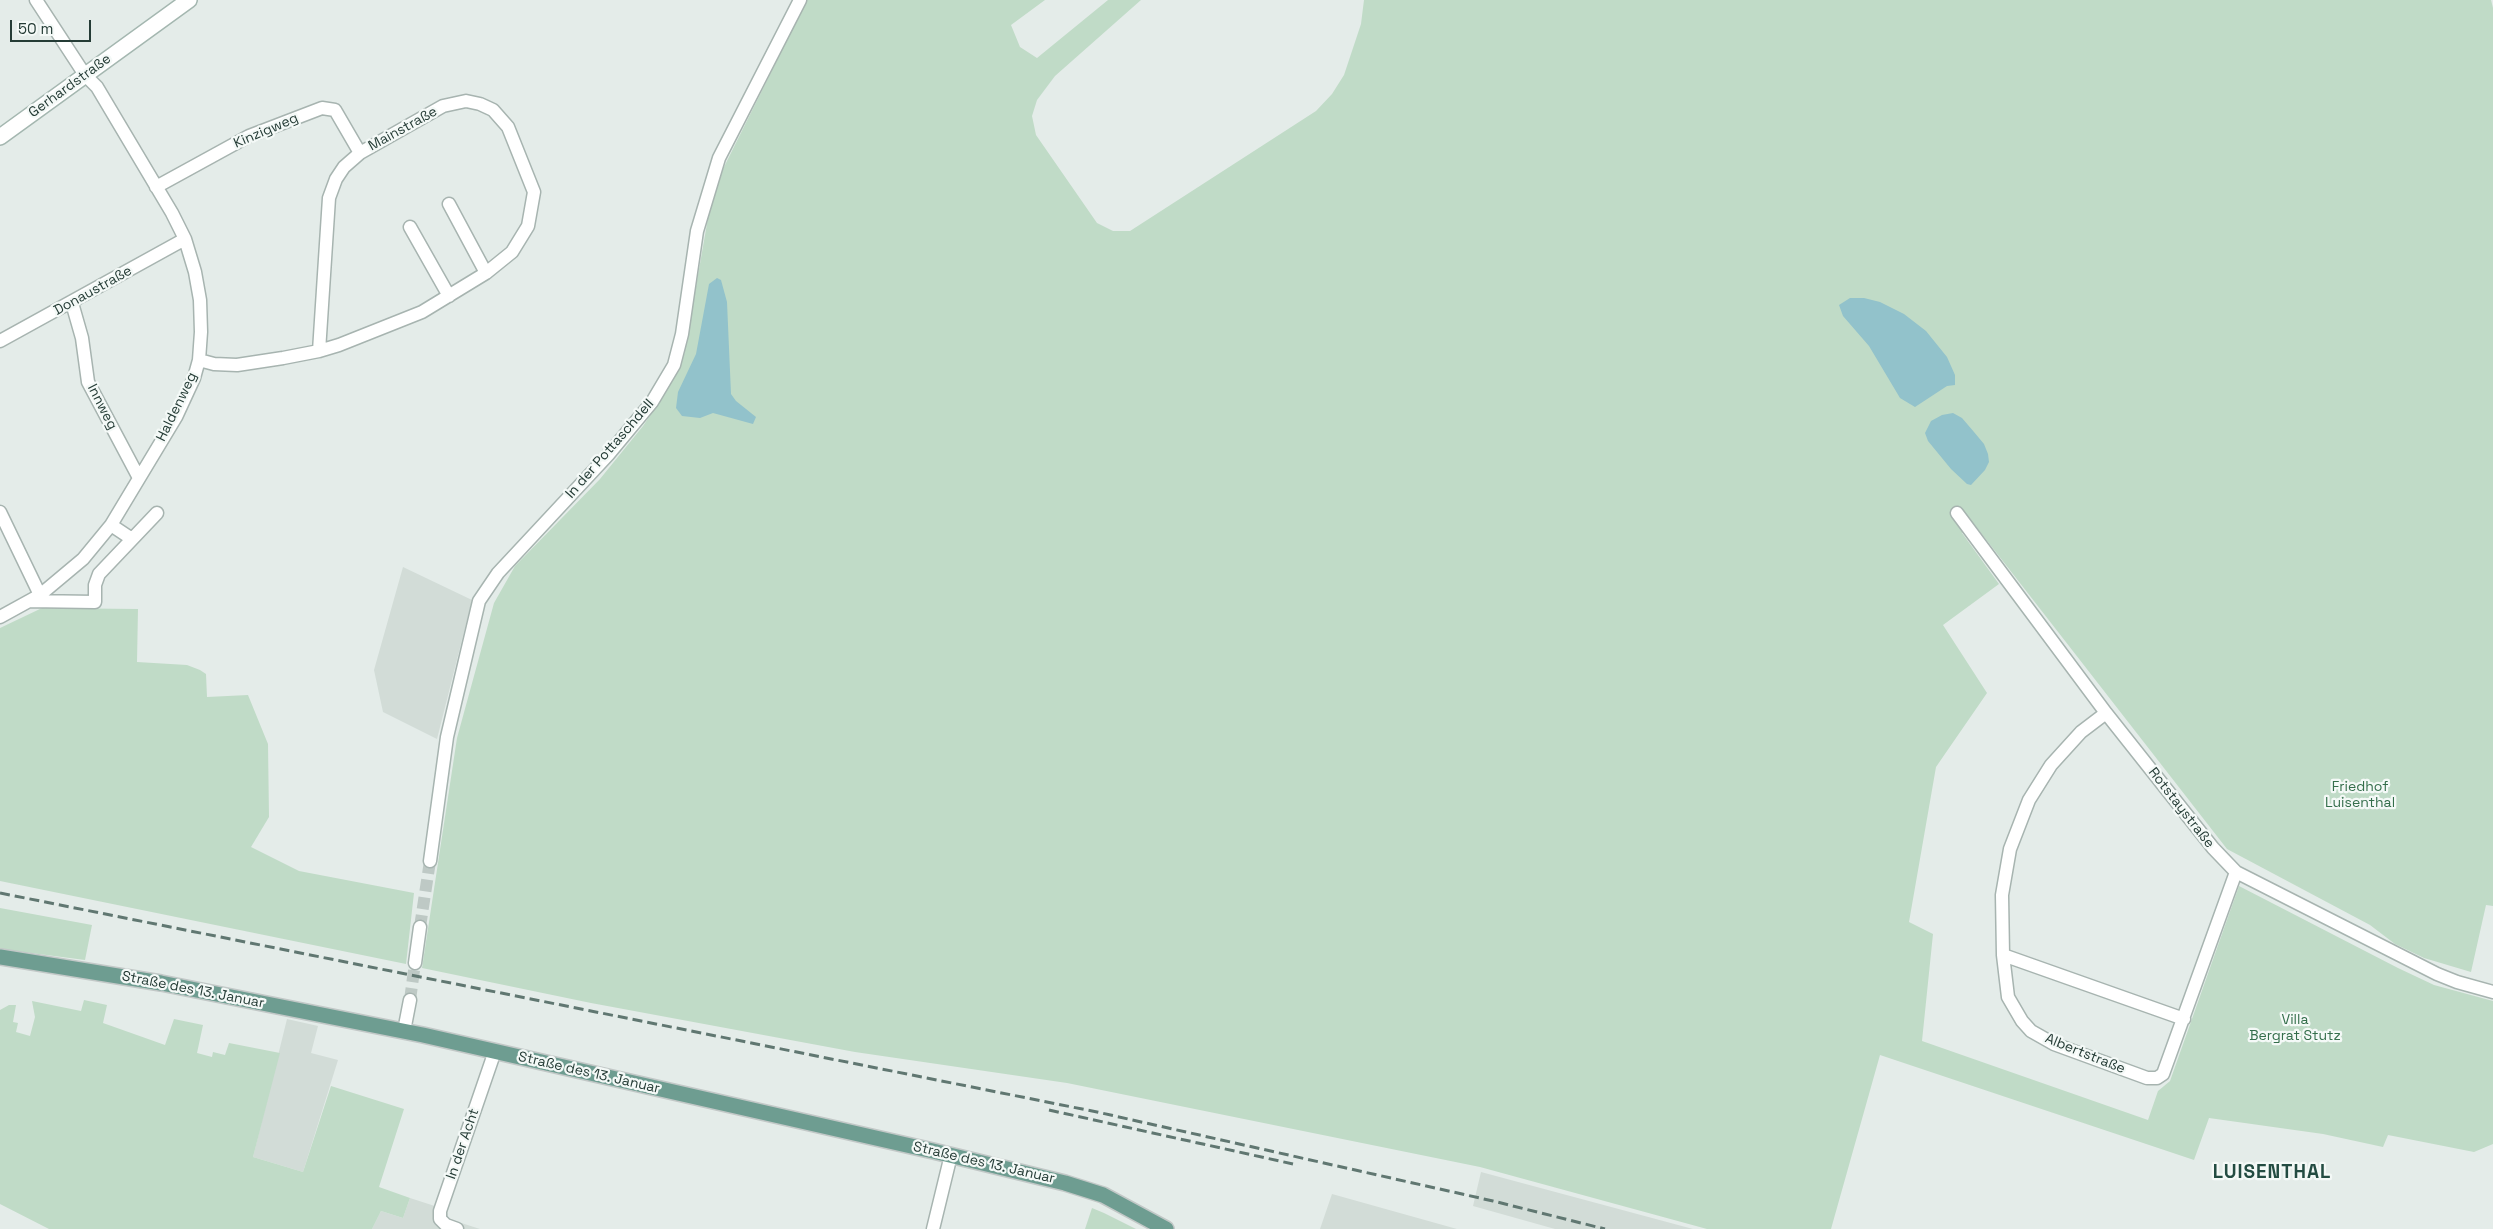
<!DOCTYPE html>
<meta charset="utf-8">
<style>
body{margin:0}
#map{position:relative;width:2493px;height:1229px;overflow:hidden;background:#e4ece9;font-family:"Space Grotesk",sans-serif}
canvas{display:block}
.scale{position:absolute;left:10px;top:20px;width:81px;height:22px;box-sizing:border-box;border:2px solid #253c36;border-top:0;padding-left:6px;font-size:15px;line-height:18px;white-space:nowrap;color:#253c36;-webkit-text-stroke:4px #f4f9f7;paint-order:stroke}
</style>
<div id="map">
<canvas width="2493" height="1229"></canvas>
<div class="scale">50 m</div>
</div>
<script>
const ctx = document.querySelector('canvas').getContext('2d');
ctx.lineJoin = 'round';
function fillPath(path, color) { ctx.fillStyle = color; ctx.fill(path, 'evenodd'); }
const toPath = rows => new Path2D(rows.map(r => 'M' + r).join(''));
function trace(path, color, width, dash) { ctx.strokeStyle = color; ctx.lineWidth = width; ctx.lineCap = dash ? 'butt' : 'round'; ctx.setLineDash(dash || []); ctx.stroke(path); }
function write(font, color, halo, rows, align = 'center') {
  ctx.font = font + ' "Space Grotesk",sans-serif'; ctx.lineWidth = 4.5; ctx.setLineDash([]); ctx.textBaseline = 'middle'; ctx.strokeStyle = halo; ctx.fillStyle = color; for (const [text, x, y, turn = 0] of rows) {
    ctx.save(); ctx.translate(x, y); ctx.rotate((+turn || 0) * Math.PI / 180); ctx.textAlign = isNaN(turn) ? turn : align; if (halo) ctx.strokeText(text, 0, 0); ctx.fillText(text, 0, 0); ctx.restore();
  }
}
const built = toPath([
 [403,567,472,600,437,739,383,712,374,670],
 [287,1019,318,1026,311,1053,338,1060,303,1172,253,1157],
 [1481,1172,1693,1229,1555,1229,1473,1206],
 [1332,1194,1457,1229,1320,1229],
 [410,1198,447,1210,448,1217,452,1220,480,1229,372,1229,381,1211,403,1218]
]);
const green = toPath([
 [807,0,1045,0,1011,25,1020,47,1037,58,1108,0,1141,0,1055,76,1037,100,1032,116,1036,135,1097,223,1113,231,1130,231,1316,111,1332,94,1344,75,1361,24,1364,0,2491,0,2493,8,2493,906,2486,905,2471,972,2424,958,2395,944,2370,925,2227,849,1974,524,1962,533,1999,584,1943,625,1987,693,1936,767,1909,922,1933,934,1922,1041,2148,1120,2158,1091,2170,1081,2239,886,2398,968,2434,985,2493,1001,2493,1144,2474,1152,2388,1135,2383,1147,2323,1134,2209,1118,2194,1160,1880,1055,1831,1229,1707,1229,1480,1167,1067,1083,855,1052,591,1003,422,968,457,738,494,603,515,566,600,479,643,426,666,392,684,355,708,218,721,173],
 [42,608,138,609,137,662,187,665,200,670,206,674,207,697,248,695,268,744,269,817,251,847,299,871,414,893,406,964,0,881,0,628],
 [0,908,92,925,85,960,0,949],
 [84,1000,107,1005,103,1023,165,1045,174,1019,203,1025,197,1053,212,1057,213,1052,225,1055,229,1043,280,1053,253,1157,303,1172,331,1086,404,1109,379,1187,410,1198,403,1218,381,1211,372,1229,49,1229,0,1204,0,1010,9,1005,16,1005,13,1022,18,1023,16,1032,30,1036,35,1017,32,1001,81,1011],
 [1092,1208,1104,1213,1136,1229,1085,1229]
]);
const water = toPath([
 [717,278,721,280,727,302,731,394,736,401,756,417,753,424,713,413,700,418,682,416,676,408,678,392,696,354,709,284],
 [1850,298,1864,298,1880,302,1904,314,1926,331,1947,357,1955,375,1955,385,1947,386,1915,407,1900,398,1869,346,1843,316,1839,305],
 [1953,413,1962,418,1974,432,1984,444,1988,454,1989,462,1985,470,1971,485,1967,484,1951,469,1928,441,1925,433,1931,421,1942,415]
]);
const streetTunnel = toPath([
 [420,927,430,861],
 [410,1000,415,963]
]);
const street = toPath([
 [156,187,249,136,322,108,335,110,360,153],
 [449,204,486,273],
 [410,227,449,296],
 [72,303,82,338,88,382,139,478],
 [0,341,185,239],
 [199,360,214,364,237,365,283,358,319,351,339,345,422,312,486,273,512,252,528,226,534,192,508,127,493,110,480,104,466,101,443,106,360,153,344,167,336,179,329,198,319,351],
 [0,512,40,595],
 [1957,513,2106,713,2213,848,2236,872,2437,974,2457,982,2493,992],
 [111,525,132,539],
 [30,601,95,602,95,585,99,574,157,513],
 [0,617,40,595,83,559,111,525,176,417,194,378,199,360,201,332,200,300,195,272,185,239,172,213,97,87,85,75,36,0],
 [2106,713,2081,732,2051,765,2029,800,2010,849,2002,895,2003,955,2008,997,2022,1021,2031,1031,2054,1044,2147,1078,2157,1078,2163,1074,2236,872],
 [430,861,447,737,479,601,498,573,608,455,652,402,674,365,682,334,697,231,719,158,800,0],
 [2003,955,2184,1019],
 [415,963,420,927],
 [404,1031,410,1000],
 [457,1229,446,1225,440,1219,440,1211,495,1051],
 [933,1229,951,1155]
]);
const secondary = toPath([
 [0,137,189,0]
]);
const primary = toPath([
 [0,957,161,983,423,1035,933,1151,1065,1183,1103,1195,1166,1229]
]);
const rail = toPath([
 [0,893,1097,1112,1493,1201,1605,1229],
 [1049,1110,1293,1164]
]);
const streetNames = [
 ["Gerhardstraße",70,86,-36],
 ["Mainstraße",403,129,-29],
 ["Kinzigweg",266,131,-23],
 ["Donaustraße",93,291,-29],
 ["Innweg",102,407,63],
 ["Haldenweg",177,407,-64],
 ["In der Pottaschdell",610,449,-49],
 ["Rotstaystraße",2181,808,52],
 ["Straße des 13. Januar",193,990,11],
 ["Albertstraße",2085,1054,22],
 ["Straße des 13. Januar",589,1073,13],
 ["In der Acht",463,1144,-71],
 ["Straße des 13. Januar",984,1163,13]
];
const parkNames = [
 ["Friedhof",2360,787],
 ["Luisenthal",2360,803],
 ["Villa",2295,1020],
 ["Bergrat Stutz",2295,1036]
];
const districtNames = [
 ["LUISENTHAL",2272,1173]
];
fillPath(built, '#d2dcd7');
fillPath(green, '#c0dbc7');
fillPath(water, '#92c2cb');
trace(streetTunnel, '#bec9c5', 12, [12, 6]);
trace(street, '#a7b4b0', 15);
trace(secondary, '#a4b7b0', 18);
trace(primary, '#c2c8c7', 18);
trace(street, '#fff', 12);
trace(secondary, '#fff', 15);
trace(primary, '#6e9d91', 15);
trace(rail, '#607771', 3, [10, 5]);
write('14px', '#253c36', '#f4f9f7', streetNames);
write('14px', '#346e4b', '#f4f9f7', parkNames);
ctx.letterSpacing = '1px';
write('bold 19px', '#234c42', '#f4f9f7', districtNames);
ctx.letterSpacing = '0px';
</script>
